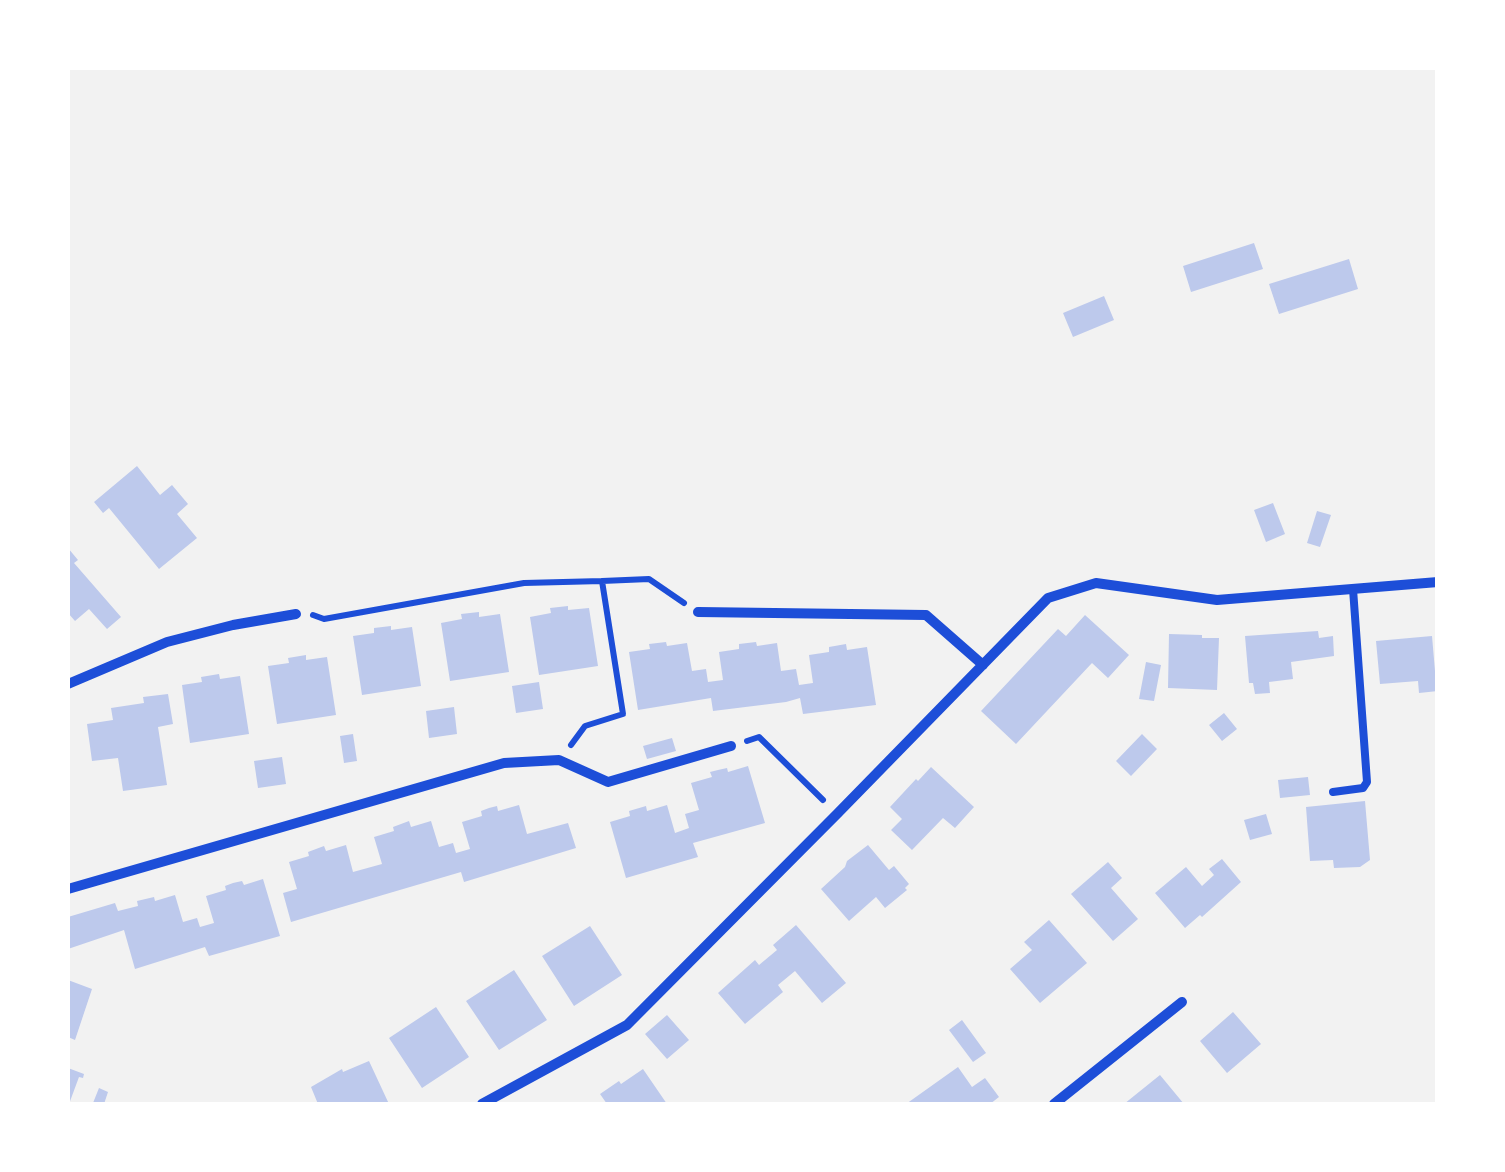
<!DOCTYPE html>
<style>
body{margin:0}
#map{position:relative;width:1505px;height:1172px;overflow:hidden;background:#f2f2f2;font-family:"Roboto Serif",serif}
canvas{display:block}
.frame{position:absolute;inset:0;border:70px solid #fff;pointer-events:none}
</style>
<div id="map">
<canvas width="1505" height="1172"></canvas>
<div class="frame"></div>
</div>
<script>
const ctx = document.querySelector('canvas').getContext('2d');
ctx.lineJoin = 'round';
function fillPath(path, color) { ctx.fillStyle = color; ctx.fill(path, 'evenodd'); }
const toPath = rows => new Path2D(rows.map(r => 'M' + r).join(''));
function trace(path, color, width, dash) { ctx.strokeStyle = color; ctx.lineWidth = width; ctx.lineCap = dash ? 'butt' : 'round'; ctx.setLineDash(dash || []); ctx.stroke(path); }
const building = toPath([
 [1254,243,1263,269,1191,292,1183,266],
 [1349,259,1358,289,1279,314,1269,284],
 [1104,296,1114,320,1073,337,1063,313],
 [137,466,160,495,172,485,188,504,177,514,197,538,159,569,109,508,103,513,94,502],
 [1273,503,1285,534,1266,542,1254,510],
 [1317,511,1331,515,1320,547,1307,543],
 [68,548,78,560,74,563,121,617,107,629,89,609,75,621,68,613],
 [568,606,568,610,589,608,598,666,539,675,530,617,551,613,550,608],
 [479,612,479,617,500,614,509,672,450,681,441,623,462,619,461,614],
 [1085,615,1129,655,1108,678,1092,663,1016,744,981,711,1058,629,1066,636],
 [391,626,391,630,412,627,421,686,362,695,353,636,374,633,374,628],
 [1318,631,1319,638,1333,636,1334,656,1291,662,1293,679,1269,682,1270,693,1255,694,1253,683,1249,683,1245,636],
 [1169,634,1202,635,1202,638,1219,638,1217,690,1168,688],
 [1432,636,1435,671,1438,671,1438,691,1419,693,1418,681,1380,684,1376,641],
 [666,642,667,646,687,643,692,671,706,669,708,682,723,680,719,652,739,649,739,644,756,642,757,646,777,643,781,671,796,669,799,685,813,683,809,655,829,652,829,647,846,644,847,650,867,647,876,705,803,714,800,698,786,702,713,711,711,698,638,710,629,652,650,649,649,644],
 [306,655,306,660,327,657,336,715,277,724,268,666,289,663,288,658],
 [1146,662,1161,665,1154,701,1139,699],
 [219,674,220,679,240,676,249,734,190,743,182,685,202,682,201,677],
 [539,682,543,709,516,713,512,686],
 [168,694,173,724,158,727,167,785,123,791,118,758,92,761,87,724,113,720,111,708,144,703,143,697],
 [454,707,457,734,429,738,426,711],
 [1224,713,1237,729,1222,741,1209,725],
 [353,734,357,761,344,763,340,736],
 [1142,734,1157,749,1131,776,1116,761],
 [672,738,676,751,647,759,643,746],
 [282,757,286,784,258,788,254,761],
 [748,766,765,823,693,843,698,857,626,878,610,822,630,816,629,811,646,806,647,811,667,805,675,833,689,828,685,814,699,810,691,783,712,777,710,772,718,770,727,768,728,772],
 [931,767,974,807,955,828,943,818,912,850,891,830,902,819,890,807,916,779,918,781],
 [1308,777,1310,795,1280,798,1278,780],
 [1365,801,1370,860,1360,867,1334,868,1333,860,1310,861,1306,807],
 [519,805,527,834,568,823,576,848,464,882,461,872,291,922,283,893,297,889,289,862,309,856,308,852,324,846,326,851,346,845,353,872,382,864,374,837,394,831,393,827,409,821,411,827,431,821,439,847,453,843,456,853,470,849,462,822,482,816,481,811,489,808,497,806,498,811],
 [1266,814,1272,834,1250,840,1244,820],
 [868,845,889,870,894,866,909,884,905,888,907,890,885,908,876,897,849,921,821,889,845,867,847,861],
 [1222,859,1241,882,1202,917,1200,915,1185,928,1155,893,1186,867,1202,886,1214,875,1209,869],
 [1108,862,1122,878,1111,888,1138,919,1113,941,1071,894],
 [263,879,280,936,209,956,205,947,135,969,124,930,68,949,68,917,115,903,118,911,138,906,137,901,154,897,155,901,175,895,183,922,197,918,200,927,214,923,206,896,226,890,225,886,233,883,242,881,244,885],
 [1049,920,1087,963,1040,1003,1010,969,1032,950,1024,942],
 [796,925,846,983,822,1003,795,971,778,985,783,992,745,1024,718,993,755,960,759,965,777,950,773,945],
 [590,926,622,975,574,1006,542,956],
 [514,970,547,1020,499,1050,466,1001],
 [68,980,92,989,75,1040,68,1037],
 [436,1007,469,1057,422,1088,389,1038],
 [1233,1012,1261,1044,1227,1073,1200,1041],
 [667,1015,689,1040,667,1059,645,1034],
 [962,1020,986,1053,973,1062,949,1030],
 [369,1061,389,1104,318,1104,311,1087,342,1069,343,1072],
 [958,1067,972,1087,985,1078,999,1097,990,1104,906,1104],
 [68,1068,84,1074,83,1078,79,1077,69,1104],
 [643,1069,667,1104,607,1104,600,1094,619,1081,621,1084],
 [1160,1075,1184,1104,1124,1104],
 [99,1088,108,1092,104,1104,93,1103]
]);
const path = toPath([
 [313,615,324,619,524,583,602,581],
 [747,741,759,737,823,800],
 [571,745,585,726,623,714,602,581,649,579,684,603]
]);
const service = toPath([
 [1333,792,1363,788,1367,782,1353,589]
]);
const minor = toPath([
 [698,612,926,615,983,665],
 [68,684,167,642,233,625,296,614],
 [68,889,504,763,559,760,608,782,731,746],
 [482,1104,627,1025,837,814,1048,598,1096,583,1217,600,1438,582],
 [1054,1104,1182,1002]
]);
fillPath(building, '#bdc9ec');
trace(path, '#1d4ed8', 6);
trace(service, '#1d4ed8', 8);
trace(minor, '#1d4ed8', 10);
</script>
